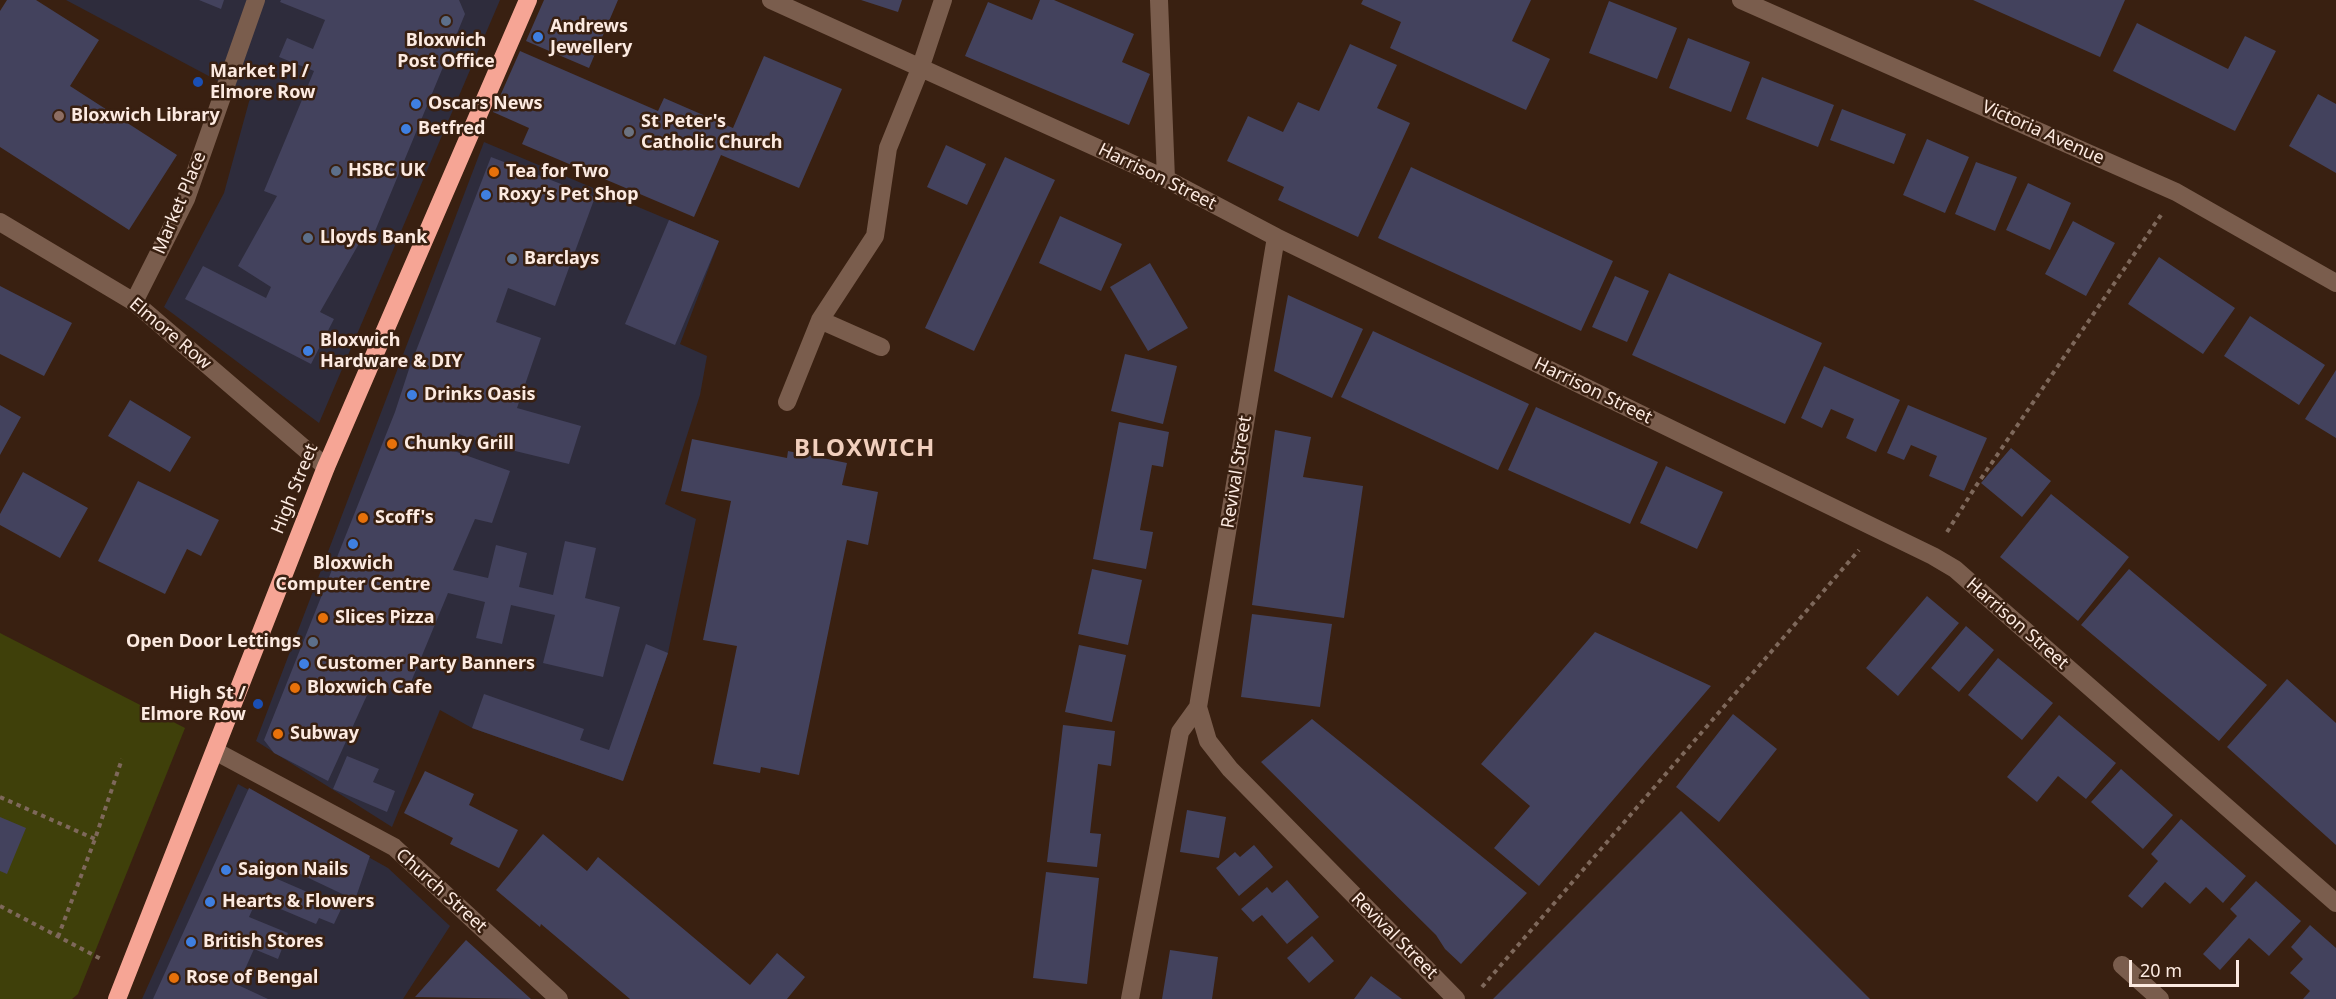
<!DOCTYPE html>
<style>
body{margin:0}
#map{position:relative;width:2336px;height:999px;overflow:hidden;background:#392011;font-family:"Noto Sans",sans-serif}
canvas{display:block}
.scale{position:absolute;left:2129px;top:960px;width:110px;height:27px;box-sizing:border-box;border:3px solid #fceae1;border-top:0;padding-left:8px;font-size:18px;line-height:21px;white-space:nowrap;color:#fceae1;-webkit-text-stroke:4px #392011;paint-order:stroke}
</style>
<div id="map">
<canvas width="2336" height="999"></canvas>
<div class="scale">20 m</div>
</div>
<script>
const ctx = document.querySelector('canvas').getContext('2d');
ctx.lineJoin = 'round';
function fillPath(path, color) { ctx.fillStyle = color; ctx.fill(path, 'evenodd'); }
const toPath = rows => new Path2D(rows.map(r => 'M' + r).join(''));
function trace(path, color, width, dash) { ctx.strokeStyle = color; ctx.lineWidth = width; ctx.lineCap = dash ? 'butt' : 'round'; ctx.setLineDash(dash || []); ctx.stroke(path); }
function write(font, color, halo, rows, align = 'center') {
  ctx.font = font + ' "Noto Sans",sans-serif'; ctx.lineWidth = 5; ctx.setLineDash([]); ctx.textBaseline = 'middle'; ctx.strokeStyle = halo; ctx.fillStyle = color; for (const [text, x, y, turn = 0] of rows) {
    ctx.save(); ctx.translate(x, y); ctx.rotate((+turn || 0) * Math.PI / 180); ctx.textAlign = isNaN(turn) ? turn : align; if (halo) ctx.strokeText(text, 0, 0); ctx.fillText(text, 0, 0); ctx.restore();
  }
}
const commercial = toPath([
 [66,0,500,0,319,423,164,307,224,193,250,98],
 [484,142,719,241,680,344,707,356,700,395,665,504,696,519,668,653,623,781,472,728,440,710,392,827,256,741],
 [238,784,388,868,450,926,403,999,142,999]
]);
const green = toPath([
 [0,633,185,728,78,994,72,999,0,999]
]);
const building = toPath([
 [7,0,36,0,99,40,70,86,177,155,129,230,0,147,0,11],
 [199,0,224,0,221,9],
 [281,0,459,0,465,14,373,236,365,233,320,312,334,319,311,364,185,299,203,266,266,298,271,287,238,266,277,196,264,191,314,71,279,57,287,38,313,49,325,20,280,2],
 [544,0,618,0,589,68,526,41],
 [861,0,902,0,898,12],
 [1040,0,1054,0,1134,34,1122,62,1150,74,1129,125,965,56,988,2,1032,20],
 [1363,0,1531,0,1512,41,1550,59,1526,110,1390,48,1401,22,1361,4],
 [1973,0,2125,0,2100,57],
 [1609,1,1677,28,1657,79,1589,53],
 [2137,23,2228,69,2245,36,2276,51,2235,131,2113,71],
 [1688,38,1750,62,1731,112,1669,88],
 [1350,44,1397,65,1377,108,1410,123,1358,237,1278,200,1284,187,1227,161,1248,116,1283,132,1298,102,1319,111],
 [520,51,658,111,664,98,733,128,764,56,842,89,799,188,721,155,694,217,522,144,529,128,493,112],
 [1762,77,1834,105,1818,147,1746,119],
 [2318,94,2336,104,2336,173,2289,146],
 [1842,109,1906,134,1894,164,1830,140],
 [1927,139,1969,157,1945,213,1903,195],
 [946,145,986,164,967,205,927,187],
 [491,157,595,197,555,306,508,288,496,322,541,338,517,408,581,426,569,464,482,443,459,434,454,451,510,471,492,523,475,519,453,570,488,578,496,545,527,553,519,587,553,595,565,541,596,548,585,598,620,607,603,677,543,663,555,615,511,605,502,644,476,638,485,602,448,593,406,694,373,682,328,781,274,753,264,740,395,412,409,369],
 [1005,157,1055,180,974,351,925,328],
 [1976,162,2017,177,1995,231,1955,214],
 [1411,167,1613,261,1581,331,1378,238],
 [2028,183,2071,203,2050,250,2006,230],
 [1060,216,1122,244,1101,291,1039,263],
 [669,220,719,241,675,345,625,324],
 [2073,221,2115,243,2086,296,2045,274],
 [2159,257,2235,308,2203,354,2128,304],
 [1150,263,1188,328,1148,351,1110,287],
 [1669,273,1822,343,1785,424,1632,355],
 [1615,276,1649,291,1627,342,1592,327],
 [0,286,72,323,44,376,0,354],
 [1288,295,1363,329,1332,398,1274,371],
 [2250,316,2325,365,2299,405,2224,356],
 [1373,331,1529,404,1498,470,1341,397],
 [1125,354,1177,366,1163,424,1111,411],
 [1824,366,1900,400,1876,452,1846,438,1854,419,1831,409,1822,428,1801,418],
 [2336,370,2336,438,2305,419],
 [130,400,191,437,170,472,108,436],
 [0,405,21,417,0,455],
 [1908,405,1987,438,1964,491,1929,476,1937,456,1911,445,1904,460,1887,453],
 [1536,407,1658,462,1630,524,1508,470],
 [1119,422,1169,432,1163,467,1152,465,1140,530,1153,532,1146,569,1093,559],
 [1275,430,1311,437,1303,477,1363,486,1344,618,1252,605],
 [692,439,787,458,788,451,847,463,842,485,878,492,868,545,847,540,799,775,761,767,760,773,713,764,737,646,703,640,731,501,681,491],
 [2011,448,2051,481,2022,517,1981,483],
 [1666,466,1723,492,1697,549,1640,523],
 [23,472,88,508,60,558,0,525,0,514],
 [138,481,219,520,201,556,187,549,165,594,98,561],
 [2051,494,2129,557,2078,621,2000,557],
 [1092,569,1142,580,1128,645,1078,634],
 [2129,569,2267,685,2219,741,2081,625],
 [1927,596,1959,623,1898,696,1866,668],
 [1252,614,1332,624,1320,707,1241,697],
 [1966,626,1994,650,1959,692,1931,668],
 [1595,632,1711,686,1539,886,1494,848,1530,806,1481,764],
 [646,644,668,653,623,781,472,728,484,694,584,729,580,740,609,750],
 [1079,645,1126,655,1112,722,1065,712],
 [1998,658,2053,703,2022,740,1968,695],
 [2287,679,2336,723,2336,845,2227,747],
 [1733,714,1777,749,1719,822,1676,787],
 [2059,715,2116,763,2086,799,2058,776,2037,802,2007,777],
 [1312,719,1527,893,1461,964,1445,949,1436,935,1261,762],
 [1063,725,1115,731,1111,766,1098,764,1090,833,1101,834,1097,867,1047,862],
 [347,756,379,769,373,782,395,791,387,812,333,789],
 [2121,769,2173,815,2143,849,2091,802],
 [425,771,474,794,469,805,518,830,499,868,450,844,453,838,404,813],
 [249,788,370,856,355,900,279,864,275,878,342,907,334,924,319,918,316,924,257,899,249,917,288,933,278,959,254,949,238,985,268,999,153,999],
 [1187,810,1226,817,1219,858,1180,852],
 [1681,811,1810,939,1870,999,1493,999],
 [0,817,26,828,7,874,0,871],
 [2181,819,2246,876,2223,903,2206,887,2190,904,2165,882,2142,908,2128,896,2158,861,2151,854],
 [543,834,587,871,598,857,750,985,777,953,805,977,787,999,630,999,541,924,540,927,496,890],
 [1254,845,1273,867,1239,896,1216,868,1235,852,1240,857],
 [1046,872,1099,878,1087,984,1033,978],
 [1287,880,1319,917,1287,944,1262,915,1253,922,1241,909,1267,887,1272,893],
 [2256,881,2301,921,2269,956,2249,938,2220,970,2203,954,2237,916,2230,909],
 [2310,925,2336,948,2336,999,2303,999,2310,991,2290,973,2303,959,2291,947],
 [1312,936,1334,961,1309,983,1287,958],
 [466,940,531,999,415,997],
 [1170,950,1218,957,1212,999,1162,999],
 [1371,976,1402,999,1354,999]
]);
const path = toPath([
 [1947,532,1976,486,2161,215],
 [0,797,95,839],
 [0,906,103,960],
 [58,937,95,839,122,759],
 [1482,987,1859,550]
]);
const minor = toPath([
 [771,0,1166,179,1276,237,1933,556,1955,569,2336,903],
 [1159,0,1166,179],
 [1741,0,2176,192,2336,283],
 [0,222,134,302,326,467],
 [1276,237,1198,707,1208,741,1230,769,1456,999],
 [134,302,186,199,256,0],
 [820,320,881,347],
 [787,402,820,320,875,236,888,148,920,69,943,0],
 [215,751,394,847,559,999],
 [2122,965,2160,999],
 [1130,999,1180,732,1198,707]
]);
const highway = toPath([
 [117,999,326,467,528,0]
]);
const markers = [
 [446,21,6,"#5c6f8a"],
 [538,37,6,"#3f7fe0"],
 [198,82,6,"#1a4fb4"],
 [416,104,6,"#3f7fe0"],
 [59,116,6,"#8d6e63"],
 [406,129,6,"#3f7fe0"],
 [629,132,6,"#6b7280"],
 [336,171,6,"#5c6f8a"],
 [494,172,6,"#e8710a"],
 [486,195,6,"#3f7fe0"],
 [308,238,6,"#5c6f8a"],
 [512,259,6,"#5c6f8a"],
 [308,351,6,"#3f7fe0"],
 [412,395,6,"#3f7fe0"],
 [392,444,6,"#e8710a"],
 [363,518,6,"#e8710a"],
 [353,544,6,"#3f7fe0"],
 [323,618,6,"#e8710a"],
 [313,642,6,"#5c6f8a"],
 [304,664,6,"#3f7fe0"],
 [295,688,6,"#e8710a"],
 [258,704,6,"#1a4fb4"],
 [278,734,6,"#e8710a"],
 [226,870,6,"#3f7fe0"],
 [210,902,6,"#3f7fe0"],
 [191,942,6,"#3f7fe0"],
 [174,978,6,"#e8710a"]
];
const poiNames = [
 ["Andrews",550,27],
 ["Jewellery",550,48],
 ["Bloxwich",446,41,"center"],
 ["Post Office",446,62,"center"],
 ["Market Pl /",210,72],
 ["Elmore Row",210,93],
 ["Oscars News",428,104],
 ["Bloxwich Library",71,116],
 ["St Peter's",641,122],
 ["Catholic Church",641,143],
 ["Betfred",418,129],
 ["HSBC UK",348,171],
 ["Tea for Two",506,172],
 ["Roxy's Pet Shop",498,195],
 ["Lloyds Bank",320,238],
 ["Barclays",524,259],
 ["Bloxwich",320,341],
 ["Hardware & DIY",320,362],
 ["Drinks Oasis",424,395],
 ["Chunky Grill",404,444],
 ["Scoff's",375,518],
 ["Bloxwich",353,564,"center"],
 ["Computer Centre",353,585,"center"],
 ["Slices Pizza",335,618],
 ["Open Door Lettings",301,642,"right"],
 ["Customer Party Banners",316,664],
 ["Bloxwich Cafe",307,688],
 ["High St /",246,694,"right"],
 ["Elmore Row",246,715,"right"],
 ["Subway",290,734],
 ["Saigon Nails",238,870],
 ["Hearts & Flowers",222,902],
 ["British Stores",203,942],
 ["Rose of Bengal",186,978]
];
const streetNames = [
 ["Victoria Avenue",2043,133,24],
 ["Harrison Street",1157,177,26],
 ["Market Place",180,203,-67],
 ["Elmore Row",170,334,40],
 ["Harrison Street",1593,391,26],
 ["Revival Street",1237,472,-81],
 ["High Street",295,489,-68],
 ["Harrison Street",2017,624,41],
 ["Church Street",441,891,42],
 ["Revival Street",1394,936,45]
];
const districtNames = [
 ["BLOXWICH",865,449]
];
fillPath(commercial, '#2e2c3c');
fillPath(green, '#3f400a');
fillPath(building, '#43425d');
trace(path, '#7e685b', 4, [4.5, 4.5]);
trace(minor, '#7a5d4d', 18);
trace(highway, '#f6a595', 18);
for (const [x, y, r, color] of markers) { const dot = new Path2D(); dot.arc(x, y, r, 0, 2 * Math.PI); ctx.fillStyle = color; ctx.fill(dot); trace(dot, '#392011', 2); }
write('bold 18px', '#fceae1', '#392011', poiNames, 'left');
write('18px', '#fceae1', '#392011', streetNames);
ctx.letterSpacing = '1.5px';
write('bold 24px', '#f1cfbd', '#392011', districtNames);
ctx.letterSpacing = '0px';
</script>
